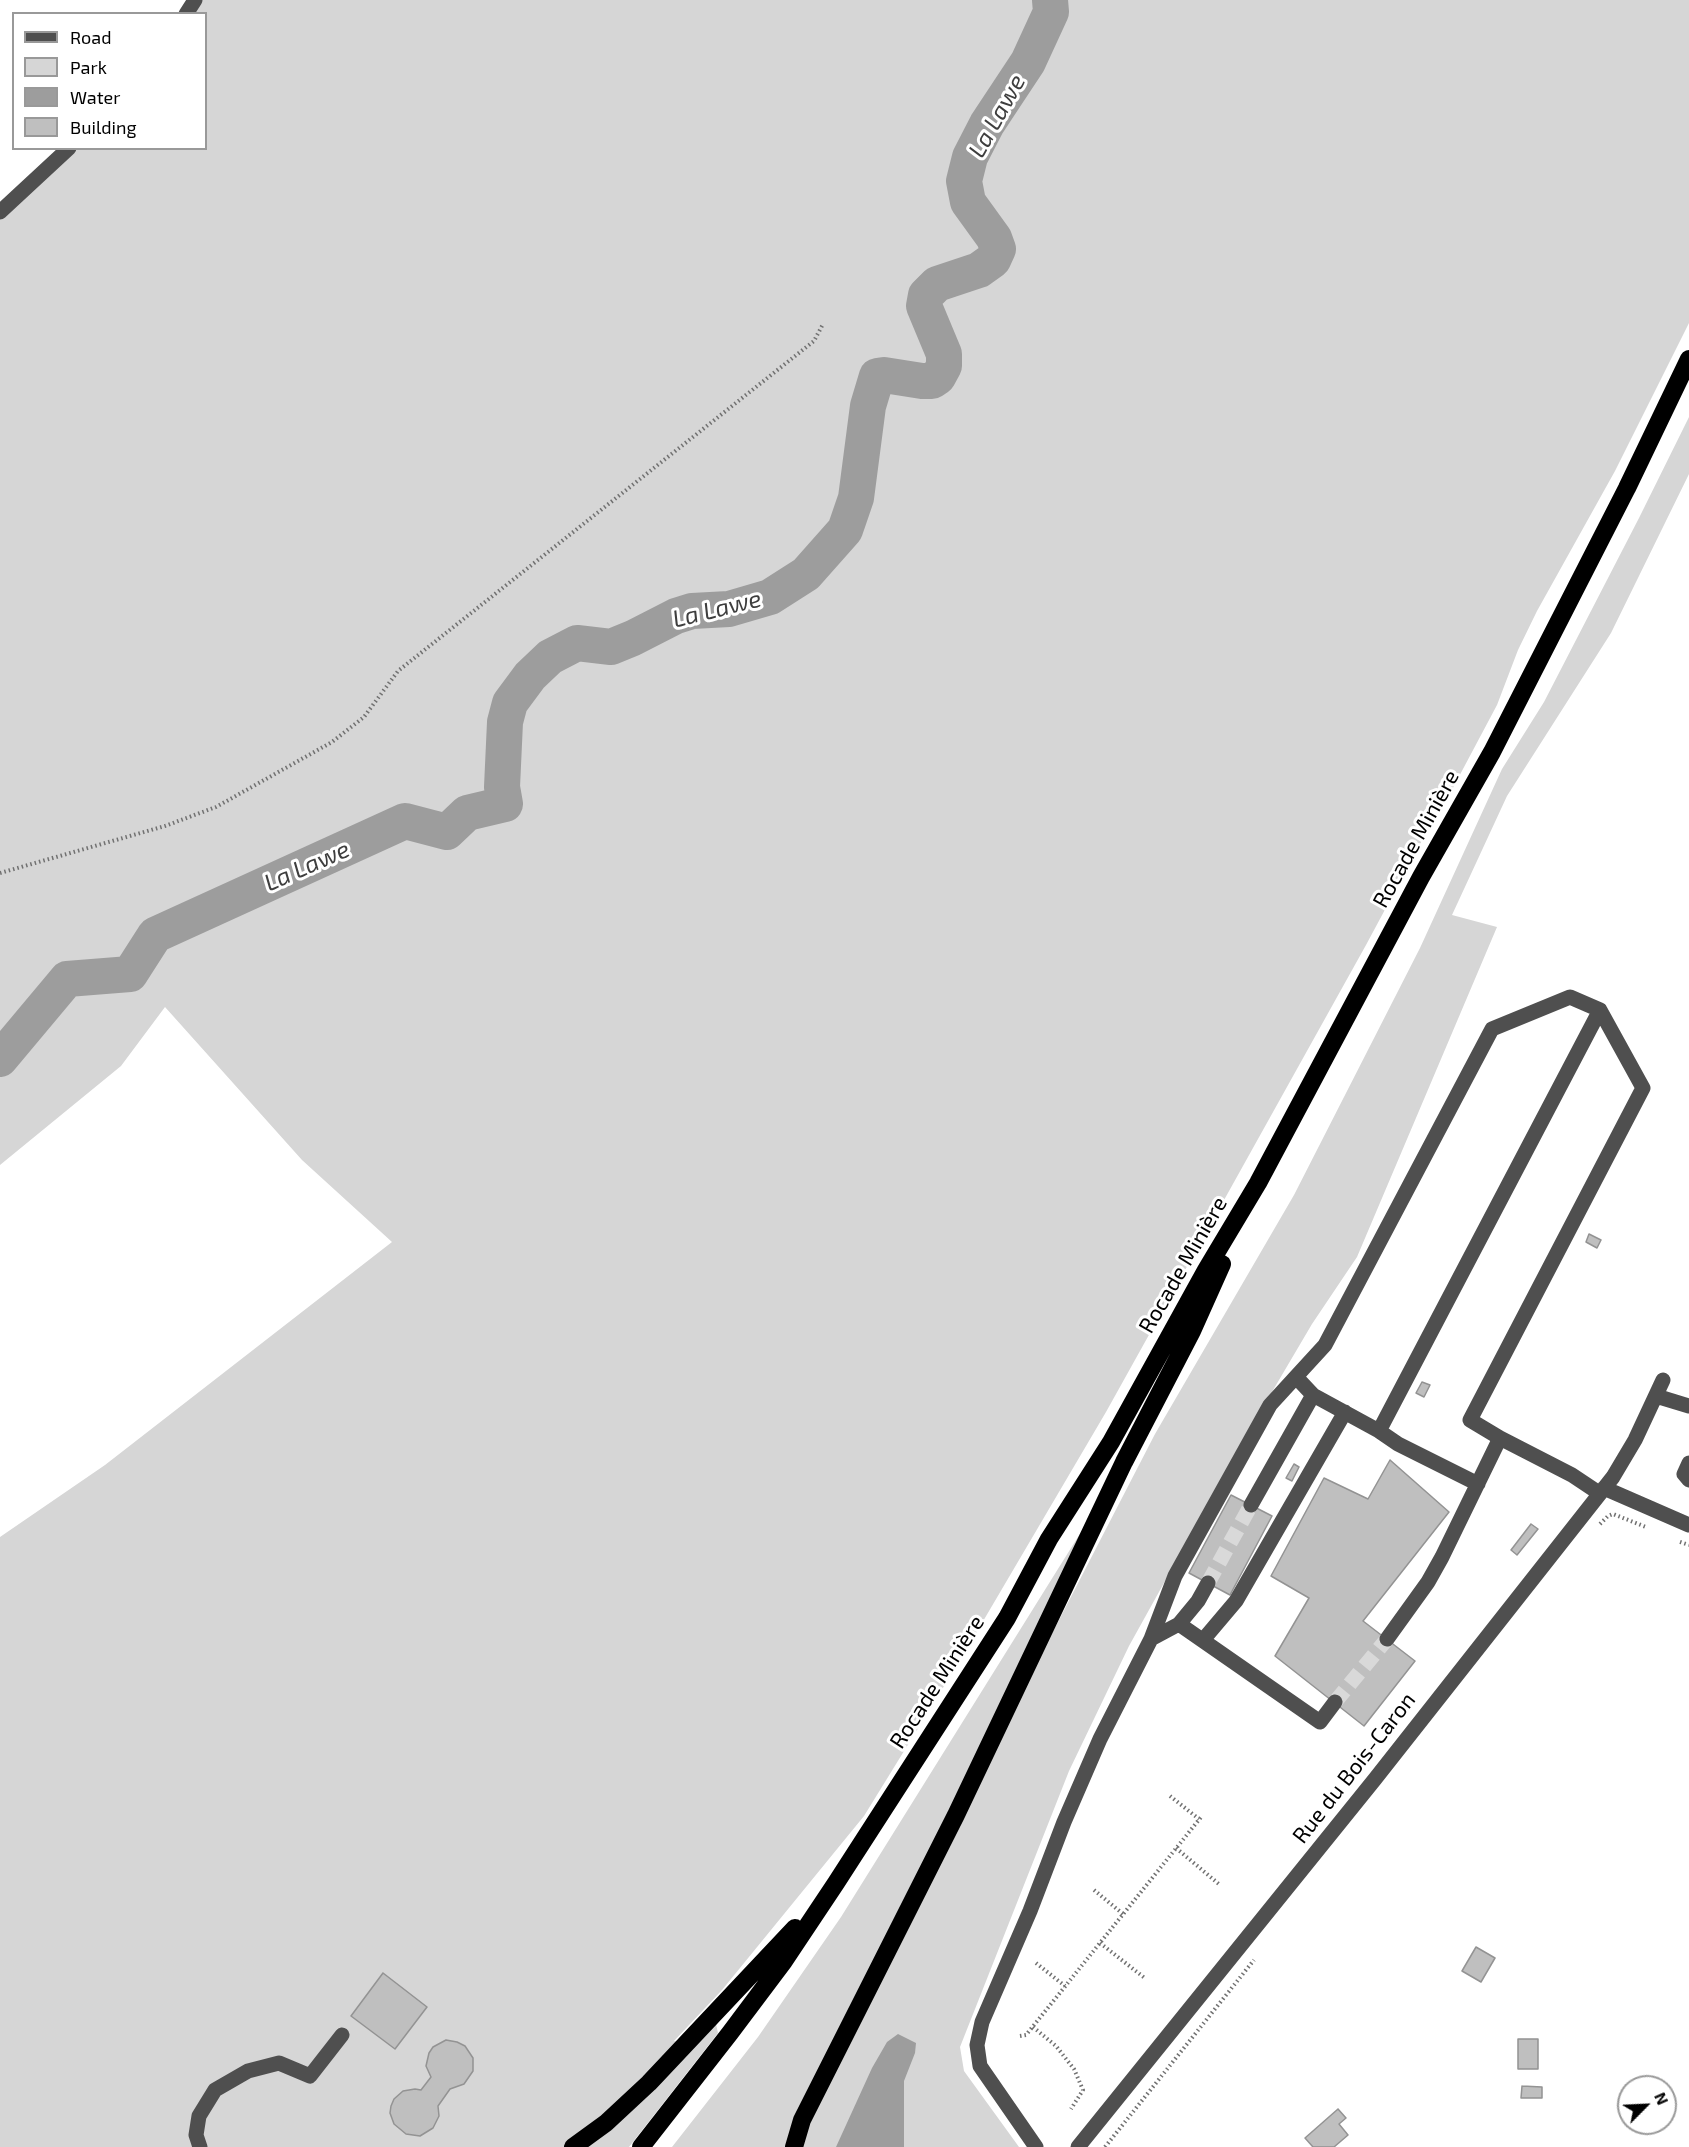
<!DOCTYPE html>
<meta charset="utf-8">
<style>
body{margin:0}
#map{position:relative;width:1689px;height:2147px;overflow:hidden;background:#fff;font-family:"Exo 2",sans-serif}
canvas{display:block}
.legend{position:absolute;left:12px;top:12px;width:195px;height:138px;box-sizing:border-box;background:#fff;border:2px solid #999;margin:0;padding:8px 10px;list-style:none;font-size:18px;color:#000}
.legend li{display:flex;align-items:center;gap:12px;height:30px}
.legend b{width:30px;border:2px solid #999}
.north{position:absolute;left:1617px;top:2075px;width:60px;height:60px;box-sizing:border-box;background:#fff;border:2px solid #999;border-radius:50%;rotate:66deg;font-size:16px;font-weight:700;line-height:24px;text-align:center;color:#000}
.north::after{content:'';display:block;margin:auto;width:21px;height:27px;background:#000;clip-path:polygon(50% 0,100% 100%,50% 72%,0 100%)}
</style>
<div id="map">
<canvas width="1689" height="2147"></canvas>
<ul class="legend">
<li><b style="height:8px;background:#4f4f4f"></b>Road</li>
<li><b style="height:16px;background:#d6d6d6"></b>Park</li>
<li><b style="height:16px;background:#9d9d9d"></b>Water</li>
<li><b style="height:16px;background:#bfbfbf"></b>Building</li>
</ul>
<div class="north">N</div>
</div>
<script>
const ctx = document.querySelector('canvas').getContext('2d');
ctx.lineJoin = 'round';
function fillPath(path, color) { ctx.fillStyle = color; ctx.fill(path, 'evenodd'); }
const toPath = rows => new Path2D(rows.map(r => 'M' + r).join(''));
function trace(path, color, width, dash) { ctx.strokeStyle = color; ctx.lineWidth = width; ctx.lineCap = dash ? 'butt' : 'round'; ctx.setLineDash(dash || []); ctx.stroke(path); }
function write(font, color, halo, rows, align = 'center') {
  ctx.font = font + ' "Exo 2",sans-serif'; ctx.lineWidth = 6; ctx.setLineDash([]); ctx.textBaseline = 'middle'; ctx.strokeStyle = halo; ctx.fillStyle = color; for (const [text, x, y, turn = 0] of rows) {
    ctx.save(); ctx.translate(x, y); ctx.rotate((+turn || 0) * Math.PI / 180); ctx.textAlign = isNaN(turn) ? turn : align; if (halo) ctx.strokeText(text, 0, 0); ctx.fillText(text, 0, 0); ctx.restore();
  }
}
const green = toPath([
 [193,0,1689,0,1689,323,1615,471,1537,611,1518,650,1497,705,1438,816,1425,835,1366,945,1106,1412,962,1657,864,1816,722,1990,674,2041,694,2046,716,2024,718,2033,629,2147,0,2147,0,1537,105,1465,392,1242,302,1160,165,1007,121,1066,0,1165,0,212,69,149,206,148,206,14,186,13],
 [1689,417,1689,474,1611,633,1507,796,1452,915,1497,927,1357,1257,1312,1324,1236,1453,1129,1646,1069,1771,960,2047,964,2071,1019,2147,672,2147,758,2037,841,1917,1081,1532,1043,1651,1155,1434,1294,1195,1420,948,1502,769,1544,702,1639,518]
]);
const water = toPath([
 [898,2034,916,2043,915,2053,904,2081,904,2147,836,2147,872,2068,887,2042]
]);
const river = toPath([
 [0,1059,67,979,130,974,155,935,405,821,447,832,467,813,505,804,502,787,505,722,510,703,530,676,550,657,577,643,611,647,633,638,676,616,692,611,729,609,770,597,806,574,845,530,856,498,868,406,877,376,884,375,922,381,932,381,938,377,944,366,944,354,924,306,926,295,937,284,979,270,993,260,998,249,994,238,968,202,964,181,970,157,987,124,1028,62,1051,12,1050,0]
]);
const building = toPath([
 [1589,1234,1601,1240,1597,1248,1586,1242,1589,1234],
 [1422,1382,1430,1385,1424,1397,1416,1393,1422,1382],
 [1390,1460,1449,1512,1363,1621,1415,1661,1364,1726,1275,1656,1309,1598,1271,1576,1324,1478,1368,1499,1390,1460],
 [1294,1464,1299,1467,1292,1481,1286,1478,1294,1464],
 [1231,1495,1272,1516,1230,1595,1189,1573,1231,1495],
 [1531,1524,1538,1529,1517,1555,1511,1550,1531,1524],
 [1476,1947,1495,1958,1481,1982,1462,1971,1476,1947],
 [383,1973,427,2007,395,2049,351,2016,383,1973],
 [1518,2039,1538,2039,1538,2069,1518,2069,1518,2039],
 [446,2040,457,2042,465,2046,473,2058,473,2071,464,2084,450,2089,438,2106,439,2116,433,2128,420,2136,406,2134,394,2124,390,2113,391,2106,394,2099,403,2091,415,2089,421,2090,431,2077,426,2066,429,2053,433,2047,446,2040],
 [1522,2086,1542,2087,1542,2098,1521,2098,1522,2086],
 [1338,2109,1346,2118,1339,2124,1348,2135,1334,2147,1313,2147,1305,2138,1338,2109]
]);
const minorTunnel = toPath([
 [1208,1583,1251,1505],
 [1335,1702,1387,1639]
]);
const path = toPath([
 [0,873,165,826,216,807,332,742,364,717,398,671,814,341,823,324],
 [1600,1524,1608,1516,1613,1514,1646,1527],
 [1680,1542,1689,1545],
 [1170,1796,1199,1819],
 [1176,1848,1220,1885],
 [1094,1890,1123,1914],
 [1100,1943,1146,1979],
 [1036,1963,1065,1986],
 [1033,2027,1056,2046,1074,2069,1083,2090,1071,2109],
 [1020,2036,1026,2035,1202,1816],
 [1105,2147,1254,1960]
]);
const minor = toPath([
 [186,14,195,0],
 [0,212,69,148],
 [1297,1378,1313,1395,1379,1431,1398,1444,1478,1484],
 [1656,1396,1689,1406],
 [1379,1431,1600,1010],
 [1689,1463,1684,1474,1689,1480],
 [1604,1488,1689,1525],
 [1251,1505,1313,1395],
 [1179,1624,1320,1722,1335,1702],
 [1151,1639,1179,1624,1198,1601,1208,1583],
 [1387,1639,1428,1582,1442,1557,1500,1438],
 [1203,1640,1236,1601,1345,1412],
 [200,2147,196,2135,199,2116,215,2090,248,2071,279,2063,310,2076,342,2035],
 [1036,2147,980,2066,977,2045,982,2022,1030,1911,1064,1822,1100,1739,1151,1639,1175,1576,1270,1405,1325,1345,1492,1029,1570,997,1600,1010,1643,1088,1470,1420,1500,1438,1572,1475,1599,1493],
 [1078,2147,1375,1779,1613,1477,1635,1440,1663,1380]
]);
const highway = toPath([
 [573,2147,606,2123,649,2083,795,1928],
 [641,2147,730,2033,784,1961,836,1883,1007,1618,1049,1539,1111,1442,1206,1270,1258,1183,1421,877,1492,752,1627,488,1689,359],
 [794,2147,802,2120,956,1815,1124,1462,1192,1331,1222,1264]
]);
const streetNames = [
 ["Rocade Minière",1416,839,-61],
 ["Rocade Minière",1183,1265,-60],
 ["Rocade Minière",937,1682,-57],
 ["Rue du Bois-Caron",1354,1768,-52]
];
const waterNames = [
 ["La Lawe",997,116,-61],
 ["La Lawe",717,609,-14],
 ["La Lawe",307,866,-24]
];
fillPath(green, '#d6d6d6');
fillPath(water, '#9d9d9d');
trace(river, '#9d9d9d', 36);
fillPath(building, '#bfbfbf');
trace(building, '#939393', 1.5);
trace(minorTunnel, '#d9d9d9', 15, [15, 8]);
trace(path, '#717171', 4, [1.5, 3]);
trace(minor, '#4f4f4f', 15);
trace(highway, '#000', 18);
write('22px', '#000', '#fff', streetNames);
write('italic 24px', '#3e3e3e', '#fff', waterNames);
</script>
